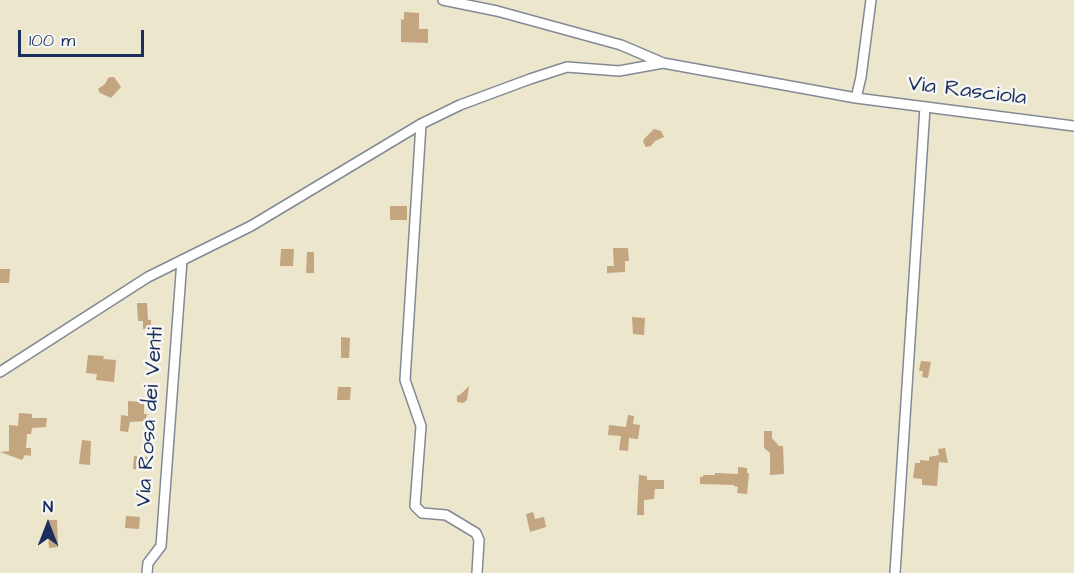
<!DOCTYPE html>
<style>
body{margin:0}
#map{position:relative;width:1074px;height:573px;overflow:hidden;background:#ebe6cc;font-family:"Architects Daughter",sans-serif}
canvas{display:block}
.north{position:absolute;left:18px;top:495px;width:60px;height:60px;-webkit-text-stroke:4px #f6f6f2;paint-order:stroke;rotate:0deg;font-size:16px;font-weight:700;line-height:24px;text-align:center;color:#1b2f5e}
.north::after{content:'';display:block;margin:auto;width:21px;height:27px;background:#1b2f5e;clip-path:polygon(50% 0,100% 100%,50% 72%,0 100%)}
.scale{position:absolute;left:18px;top:30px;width:126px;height:27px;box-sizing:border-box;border:3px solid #1b2f5e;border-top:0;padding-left:8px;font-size:18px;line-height:21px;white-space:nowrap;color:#1b2f5e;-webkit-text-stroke:4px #f6f6f2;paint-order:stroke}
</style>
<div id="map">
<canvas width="1074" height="573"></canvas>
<div class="north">N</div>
<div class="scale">100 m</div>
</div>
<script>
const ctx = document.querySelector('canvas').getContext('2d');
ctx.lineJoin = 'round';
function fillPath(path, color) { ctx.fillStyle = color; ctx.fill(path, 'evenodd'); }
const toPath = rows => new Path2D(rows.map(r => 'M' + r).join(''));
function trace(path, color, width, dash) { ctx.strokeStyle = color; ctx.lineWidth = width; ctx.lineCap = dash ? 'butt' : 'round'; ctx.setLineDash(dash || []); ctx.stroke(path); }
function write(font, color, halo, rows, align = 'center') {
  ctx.font = font + ' "Architects Daughter",sans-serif'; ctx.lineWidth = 5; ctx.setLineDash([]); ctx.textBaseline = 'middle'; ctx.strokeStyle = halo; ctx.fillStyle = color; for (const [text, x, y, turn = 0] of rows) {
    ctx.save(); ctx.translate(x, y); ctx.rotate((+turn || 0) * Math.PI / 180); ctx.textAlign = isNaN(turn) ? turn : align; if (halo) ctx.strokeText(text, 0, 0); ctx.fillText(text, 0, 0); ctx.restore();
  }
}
const building = toPath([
 [404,12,419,13,419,29,428,29,428,43,401,42,401,19,404,20],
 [111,77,114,77,121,87,111,98,100,93,98,89,105,84,108,78],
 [654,129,661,131,664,137,655,141,651,146,646,147,643,142,644,139],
 [390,206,407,206,407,220,390,220],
 [613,248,628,248,629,261,625,261,625,272,607,273,607,266,614,266],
 [281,249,294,249,293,266,280,266],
 [307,252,314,252,314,273,306,273],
 [0,269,10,269,9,283,0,283],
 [137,303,147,303,148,320,151,320,151,328,143,329,143,321,138,321],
 [632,317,645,318,644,335,633,334],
 [341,337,350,338,349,358,341,358],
 [88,355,104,356,103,359,116,360,114,382,96,380,97,374,86,373],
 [921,361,931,362,928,378,922,377,923,371,919,371],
 [469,386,467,400,463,403,457,402,457,396,461,394],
 [338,387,351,387,350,400,337,400],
 [128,401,140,402,140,404,144,404,144,414,147,414,146,421,130,422,128,432,120,431,121,415,128,416],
 [19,413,32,414,32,418,47,418,46,427,32,428,31,434,27,434,26,448,31,448,31,456,25,455,22,460,0,452,9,451,9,425,18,426],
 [628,415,634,416,633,424,640,425,638,439,629,438,628,451,619,450,621,436,608,435,609,425,626,427],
 [764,431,772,431,772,438,779,446,783,446,784,474,770,475,770,453,764,448],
 [82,440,91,441,90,465,79,464],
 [945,448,948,463,939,462,937,486,922,485,922,479,913,478,915,463,920,463,920,460,929,461,929,457,939,455,938,449],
 [134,456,148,457,147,470,133,469],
 [738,467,747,468,747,473,749,473,747,494,737,493,738,487,734,486,734,485,700,484,700,477,703,477,703,475,715,475,715,473,738,474],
 [639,475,647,476,647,480,664,480,664,489,655,489,654,499,644,500,644,515,637,515],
 [533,512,535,519,544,517,546,527,530,532,526,514],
 [126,516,140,517,139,529,125,528],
 [47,520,57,520,58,547,49,548]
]);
const minor = toPath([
 [443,0,497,11,621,45,663,63],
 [856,98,1074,126],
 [421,124,405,380,421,426,415,506,422,513,446,515,476,533,479,540,477,573],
 [0,372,148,277,251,226,421,124,460,105,530,79,567,67,619,71,663,63,856,98,861,77,871,0],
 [147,573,148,563,161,546,182,260],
 [895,573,925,107]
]);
const streetNames = [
 ["Via Rasciola",967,92,7],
 ["Via Rosa dei Venti",151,417,-86]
];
fillPath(building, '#c3a580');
trace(minor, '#838a95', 12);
trace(minor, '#fff', 9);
write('22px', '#1b2f5e', '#f6f6f2', streetNames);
</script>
